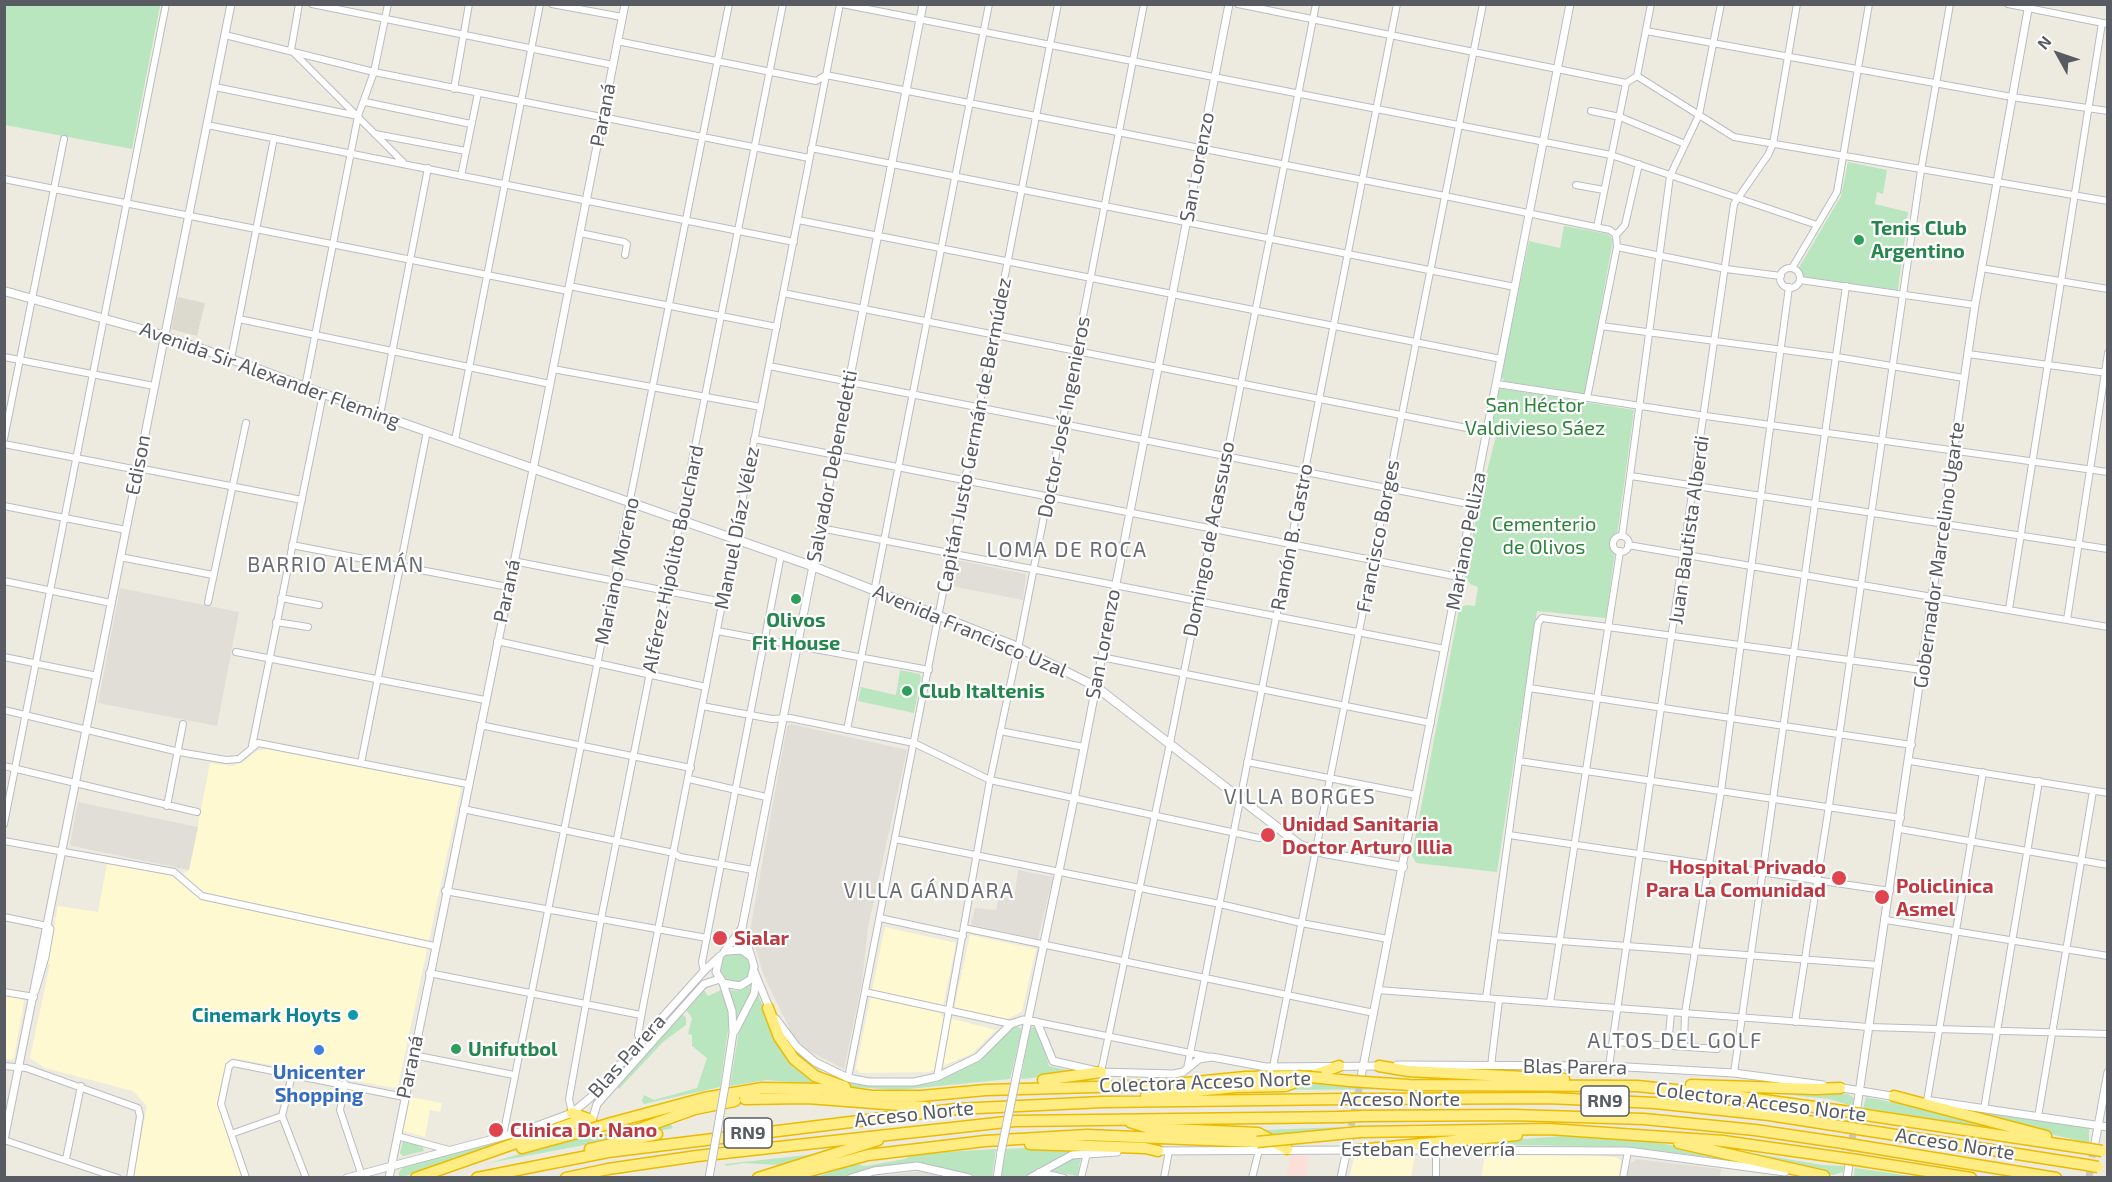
<!DOCTYPE html>
<meta charset="utf-8">
<style>
body{margin:0}
#map{position:relative;width:2112px;height:1182px;overflow:hidden;background:#edebdf;font-family:"Exo 2",sans-serif}
canvas{display:block}
.frame{position:absolute;inset:0;border:6px solid #585b61;pointer-events:none}
.north{position:absolute;left:2028px;top:24px;width:60px;height:60px;-webkit-text-stroke:4px #fff;paint-order:stroke;rotate:310deg;font-size:16px;font-weight:700;line-height:24px;text-align:center;color:#585b61}
.north::after{content:'';display:block;margin:auto;width:21px;height:27px;background:#585b61;clip-path:polygon(50% 0,100% 100%,50% 72%,0 100%)}
</style>
<div id="map">
<canvas width="2112" height="1182"></canvas>
<div class="frame"></div>
<div class="north">N</div>
</div>
<script>
const ctx = document.querySelector('canvas').getContext('2d');
ctx.lineJoin = 'round';
function fillPath(path, color) { ctx.fillStyle = color; ctx.fill(path, 'evenodd'); }
const toPath = rows => new Path2D(rows.map(r => 'M' + r).join(''));
function trace(path, color, width, dash) { ctx.strokeStyle = color; ctx.lineWidth = width; ctx.lineCap = dash ? 'butt' : 'round'; ctx.setLineDash(dash || []); ctx.stroke(path); }
function write(font, color, halo, rows, align = 'center') {
  ctx.font = font + ' "Exo 2",sans-serif'; ctx.lineWidth = 4.5; ctx.setLineDash([]); ctx.textBaseline = 'middle'; ctx.strokeStyle = halo; ctx.fillStyle = color; for (const [text, x, y, turn = 0] of rows) {
    ctx.save(); ctx.translate(x, y); ctx.rotate((+turn || 0) * Math.PI / 180); ctx.textAlign = isNaN(turn) ? turn : align; if (halo) ctx.strokeText(text, 0, 0); ctx.fillText(text, 0, 0); ctx.restore();
  }
}
const commercial = toPath([
 [267,749,460,787,461,789,398,1086,394,1088,232,1058,226,1064,218,1103,243,1177,133,1177,147,1106,133,1091,45,1068,30,1058,50,964,47,963,58,906,98,912,107,864,180,877,189,870,210,763,232,766,243,762,257,751],
 [885,927,956,943,941,1016,996,1030,973,1053,929,1072,860,1073,856,1068],
 [970,935,1036,949,1022,1011,1006,1020,954,1009],
 [4,994,22,998,24,1001,14,1058,11,1060,5,1059],
 [410,1097,442,1103,440,1112,430,1110,425,1137,403,1131],
 [1574,1154,1615,1157,1621,1160,1619,1177,1481,1178,1485,1155],
 [1355,1155,1415,1155,1411,1177,1349,1178]
]);
const industrial = toPath([
 [957,560,1026,574,1023,600,951,586],
 [120,588,239,612,217,726,98,703],
 [791,724,907,750,868,927,862,982,844,1069,807,1050,793,1036,764,976,750,931,787,726],
 [78,802,198,827,189,870,72,846,70,844],
 [1018,870,1053,877,1038,939,971,925,975,908,996,910,999,896,1014,899],
 [1636,1159,1721,1169,1720,1177,1628,1177,1630,1164],
 [922,1171,938,1175,937,1177,872,1177]
]);
const education = toPath([
 [178,297,205,303,197,336,171,329]
]);
const medical = toPath([
 [1291,1153,1309,1157,1305,1177,1286,1178]
]);
const green = toPath([
 [154,4,160,6,132,149,5,125,4,5],
 [1848,162,1887,170,1883,194,1877,192,1875,204,1908,212,1898,290,1805,277,1798,269,1841,196],
 [1564,226,1608,234,1613,240,1585,394,1504,381,1501,376,1529,241,1560,248],
 [1497,388,1634,410,1606,618,1537,611,1497,872,1416,863,1412,855,1459,609,1466,605,1475,606,1478,587,1470,584,1465,577,1478,506,1497,432,1490,430],
 [900,670,920,674,921,678,914,713,858,701,861,687,896,695],
 [736,949,751,957,753,975,736,987,718,975,720,956],
 [754,981,752,991,735,1022,728,990,737,991],
 [708,982,717,983,704,990,708,996,721,990,727,1003,729,1023,720,1087,644,1104,642,1101,644,1095,654,1100,697,1088,707,1058,692,1046,692,1035,688,1034,692,1018,685,1008],
 [757,993,780,1044,826,1085,766,1080,730,1086,739,1030],
 [680,1013,686,1017,686,1025,663,1042,619,1089,617,1084],
 [1015,1026,1022,1029,1010,1079,898,1090,854,1087,825,1078,794,1055,784,1034,793,1049,825,1074,850,1083,901,1086,935,1083,979,1060],
 [1038,1026,1049,1066,1080,1073,1021,1079,1030,1028],
 [1307,1082,1449,1089,1253,1090],
 [1723,1088,1848,1094,1854,1098,1853,1106,1829,1099],
 [1866,1097,1896,1103,2018,1132,1863,1108],
 [1948,1108,2089,1128,2089,1143,2041,1132],
 [669,1122,673,1128,690,1125,489,1163,594,1132,610,1136,647,1133],
 [1342,1127,1341,1130,1278,1137,1262,1130],
 [525,1135,522,1139,399,1178,399,1172,404,1166],
 [1563,1136,1646,1140,1755,1163,1628,1147,1458,1144],
 [403,1141,422,1145,424,1151,403,1156,400,1153],
 [1044,1147,1077,1150,1023,1177,1001,1178,1006,1149],
 [1717,1147,1822,1165,1844,1166,1843,1172,1833,1175,1711,1149],
 [996,1149,992,1177,977,1177,926,1164,864,1170,844,1177,813,1178,855,1164,866,1166,905,1159,913,1154],
 [825,1153,778,1165,744,1163,726,1166,725,1164],
 [1077,1156,1081,1158,1077,1176,1052,1171],
 [1855,1168,1917,1177,1854,1177]
]);
const tertiaryTunnel = toPath([
 [1349,1136,1361,1079],
 [1849,1162,1856,1111],
 [2089,1178,2094,1146]
]);
const minor = toPath([
 [299,4,291,50,403,162],
 [312,4,613,65],
 [552,4,622,17],
 [842,4,1611,155,1817,225],
 [1238,4,1626,83],
 [2008,4,2108,24],
 [1646,31,2012,97,2108,111],
 [225,35,374,72,809,158],
 [617,41,816,81,826,75,1445,196,1610,230,1616,235],
 [1637,76,1734,137,2108,201],
 [215,87,358,116],
 [454,89,469,4],
 [365,102,471,124],
 [1591,111,1620,117,1685,144],
 [207,125,794,242],
 [375,134,466,151],
 [811,148,1515,287],
 [461,176,478,93],
 [4,179,568,291],
 [1576,185,1604,190],
 [798,220,1501,359],
 [1597,227,1626,83,1637,76,1651,4],
 [580,233,624,242,627,244,625,255],
 [1616,235,1625,225,1639,164],
 [1617,247,1726,269,1781,276],
 [1792,268,1837,192,1869,4],
 [1981,268,2108,289],
 '1780 278a10 10 0 1 1 20 0a10 10 0 1 1-20 0Z',
 [1800,280,1975,305],
 [569,286,777,327],
 [783,293,1487,432],
 [239,319,550,384],
 [1601,326,1837,357,1964,378],
 [1968,354,2107,373],
 [4,357,154,386],
 [231,359,274,138],
 [769,366,1473,505],
 [553,369,761,407],
 [1497,384,1706,416,2108,472],
 [305,387,358,116,374,72,388,4],
 [1587,398,1617,247,1616,235],
 [380,415,428,168],
 [4,439,64,139],
 [754,439,1459,577],
 [455,440,540,4],
 [4,444,138,470],
 [138,468,302,500],
 [1631,476,2108,549],
 [4,506,126,530],
 [820,528,1445,649],
 [1622,536,1670,176,1699,115,1721,4],
 '1613 544a8 8 0 1 1 16 0a8 8 0 1 1-16 0Z',
 [292,545,508,587],
 [1628,545,2108,627],
 [120,557,213,575],
 [513,561,723,602],
 [4,581,111,603],
 [281,598,319,605],
 [208,602,246,423],
 [2009,609,2102,23],
 [2067,620,2108,353],
 [276,622,308,627],
 [717,631,929,670],
 [497,641,706,687],
 [236,652,485,700],
 [4,657,97,676],
 [1101,657,1431,723],
 [1529,688,1912,745],
 [702,706,772,719,790,718,914,743,990,780,1259,838],
 [4,710,179,752,226,760,239,759,258,743,467,784],
 [480,725,691,768],
 [847,730,989,4],
 [1000,731,1084,747],
 [252,746,323,394],
 [1519,761,1901,818],
 [1910,761,2108,793],
 [1247,762,1416,795],
 [361,763,427,431],
 [4,766,197,812],
 [689,779,766,797],
 [167,806,183,724],
 [463,809,674,853,680,857,753,870],
 [4,824,166,4],
 [1900,829,2108,865],
 [1509,835,1890,891],
 [895,839,1220,904,1301,923,1388,939],
 [4,841,174,872,202,896,434,946],
 [445,891,707,938],
 [4,917,47,926],
 [880,918,963,936],
 [1886,920,2108,956],
 [964,928,1374,1013],
 [1495,936,1878,965],
 [704,971,702,962,781,555],
 [429,973,641,1015],
 [1378,990,1869,1027,2108,1034],
 [4,992,34,997],
 [865,992,1011,1024],
 [1486,998,1538,623,1542,618,1922,670],
 [1550,1003,1620,551],
 [1037,1022,1210,1057],
 [1795,1022,1829,806,1921,170,1950,4],
 [1613,1042,1717,1049],
 [642,1044,638,1035,643,1006,840,4],
 [1668,1046,1671,1012],
 [1684,1047,1685,1013,1721,791,1789,287],
 [413,1055,514,1075],
 [4,1066,26,1068,138,1108,140,1116,130,1178],
 [1491,1066,1499,1000],
 [1609,1066,1734,204,1768,155,1773,144,1797,4],
 [1273,1067,1483,4],
 [1187,1069,1397,4],
 [1101,1072,1170,743,1316,4],
 [1734,1073,1846,286],
 [292,1075,282,1116,306,1178],
 [937,1077,990,780,1020,639,1144,4],
 [848,1078,1058,4],
 [345,1084,340,1110,361,1173],
 [1927,1101,1983,772],
 [1984,1109,2039,781],
 [572,1113,569,1099,601,919,783,4],
 [2038,1117,2093,791],
 [231,1134,282,1116],
 [397,1136,449,1150],
 [503,1136,729,4],
 [4,1140,118,1178],
 [1436,1150,1436,1178],
 [66,1159,81,1086],
 [1039,1172,1064,1178],
 [246,1178,221,1104,229,1066,233,1063,404,1097],
 [1081,1178,1087,1153],
 [1164,1178,1169,1151],
 [1252,1178,1259,1150],
 [1623,1178,1628,1151]
]);
const tertiary = toPath([
 [727,951,742,950,751,957],
 [724,952,742,928,923,4],
 [719,959,716,972,723,983,740,986,751,979,754,966,742,928],
 [754,971,770,1010],
 [723,983,732,1011,733,1033,725,1086],
 [35,991,45,957,50,929,47,926],
 [776,1019,797,1047,815,1062,848,1078,869,1082,914,1082,937,1077,978,1057,1011,1024,1023,1020,1037,1022,1053,1061,1101,1072,1174,1074,1183,1072,1199,1059,1212,1057,1266,1067,1383,1066],
 [735,1031,754,994,756,981],
 [1397,1065,1609,1066,1734,1073,1823,1085],
 [1018,1068,1075,794,1229,4],
 [1361,1077,1570,4],
 [1837,1087,1897,1097],
 [1932,1101,2108,1127],
 [1857,1107,1975,305,2029,4],
 [592,1121,597,1104,704,984,720,979],
 [4,1140,231,4],
 [2095,1143,2108,1072],
 [1407,1150,1628,1151,1785,1172],
 [1156,1151,1360,1150],
 [347,1178,523,1131,572,1113,590,1098,704,971,720,956],
 [389,1178,536,455,625,4],
 [851,1178,874,1171,917,1166,969,1178],
 [997,1178,1001,1152],
 [1030,1178,1072,1155,1117,1152],
 [1341,1178,1349,1140],
 [1847,1178,1849,1165]
]);
const secondary = toPath([
 [4,291,152,332,231,359,380,415,812,566,1013,645,1095,686,1300,845,1324,853,1403,867]
]);
const motorway = toPath([
 [768,1008,779,1037,794,1059,815,1076,845,1087],
 [1379,1066,1408,1071,1564,1079],
 [1321,1078,1350,1081],
 [1043,1080,1101,1072],
 [1365,1082,1409,1085,1637,1086,1734,1096,1851,1112],
 [1691,1085,1816,1089,1840,1088],
 [1146,1096,1236,1087,1285,1086,1339,1066],
 [1894,1096,2046,1136],
 [745,1099,807,1098,926,1107],
 [1363,1099,1548,1098,1655,1103,1769,1115,1846,1127],
 [572,1113,591,1120],
 [1866,1115,2090,1149],
 [1361,1116,1513,1115,1644,1119,1755,1130,1843,1143],
 [1130,1122,1149,1128,1258,1133,1287,1149],
 [611,1123,704,1098,762,1088,824,1089,872,1096,921,1096,986,1090,1166,1085,1245,1077,1297,1076],
 [1864,1130,2087,1165],
 [1360,1132,1549,1129,1723,1141,1843,1158],
 [1679,1143,1824,1176],
 [1030,1144,1145,1148,1158,1151],
 [1861,1146,2056,1178],
 [522,1148,588,1130],
 [590,1149,657,1134],
 [1357,1150,1517,1135],
 [1857,1160,1971,1178],
 [416,1178,573,1123,583,1123,613,1131,634,1131,695,1109,735,1101],
 [477,1178,608,1152,956,1109,1103,1102,1345,1099],
 [566,1178,608,1169,697,1156,1015,1121,1342,1117],
 [758,1178,878,1140],
 [784,1178,868,1155,985,1141,1087,1135,1257,1142]
]);
const tertiaryBridge = toPath([
 [1001,1152,1018,1068],
 [709,1178,725,1086]
]);
const motorwayBridge = toPath([
 [1297,1076,1321,1078],
 [1350,1081,1365,1082],
 [1345,1099,1363,1099],
 [1851,1112,1866,1115],
 [1342,1117,1361,1116],
 [1846,1127,1864,1130],
 [588,1130,611,1123],
 [1257,1142,1360,1132],
 [1843,1143,1861,1146],
 [2090,1149,2102,1151],
 [1843,1158,1857,1160],
 [2087,1165,2098,1167]
]);
const markers = [
 [1859,240,6,"#2e9e5b"],
 [796,599,6,"#2e9e5b"],
 [907,691,6,"#2e9e5b"],
 [1268,835,8,"#e0444e"],
 [1839,878,8,"#e0444e"],
 [1882,897,8,"#e0444e"],
 [720,938,8,"#e0444e"],
 [353,1015,6,"#0f9aa8"],
 [456,1049,6,"#2e9e5b"],
 [319,1050,6,"#3f7fe0"],
 [496,1130,8,"#e0444e"]
];
const shields = [
 [1605,1101,48],
 [748,1133,48]
];
const shieldNames = [
 ["RN9",1605,1101],
 ["RN9",748,1133]
];
const streetNames = [
 ["Paraná",603,115,-79],
 ["San Lorenzo",1197,167,-79],
 ["Avenida Sir Alexander Fleming",270,375,20],
 ["Doctor José Ingenieros",1064,417,-79],
 ["Capitán Justo Germán de Bermúdez",974,435,-79],
 ["Edison",138,465,-79],
 ["Salvador Debenedetti",832,466,-79],
 ["Manuel Díaz Vélez",737,528,-79],
 ["Juan Bautista Alberdi",1689,530,-82],
 ["Francisco Borges",1378,536,-79],
 ["Ramón B. Castro",1292,537,-79],
 ["Domingo de Acassuso",1209,539,-79],
 ["Mariano Pelliza",1466,541,-79],
 ["Gobernador Marcelino Ugarte",1939,555,-82],
 ["Alférez Hipólito Bouchard",673,559,-78],
 ["Mariano Moreno",617,571,-78],
 ["Paraná",507,591,-78],
 ["Avenida Francisco Uzal",970,631,23],
 ["San Lorenzo",1103,644,-79],
 ["Blas Parera",627,1056,-48],
 ["Paraná",410,1067,-78],
 ["Blas Parera",1575,1067,1],
 ["Colectora Acceso Norte",1205,1082,-2],
 ["Acceso Norte",1400,1099],
 ["Colectora Acceso Norte",1761,1102,7],
 ["Acceso Norte",914,1114,-6],
 ["Acceso Norte",1955,1144,9],
 ["Esteban Echeverría",1428,1149]
];
const leisureNames = [
 ["Tenis Club",1871,228],
 ["Argentino",1871,251],
 ["Olivos",796,620,"center"],
 ["Fit House",796,643,"center"],
 ["Club Italtenis",919,691],
 ["Unifutbol",468,1049]
];
const parkNames = [
 ["San Héctor",1535,405],
 ["Valdivieso Sáez",1535,428],
 ["Cementerio",1544,524],
 ["de Olivos",1544,547]
];
const healthNames = [
 ["Unidad Sanitaria",1282,824],
 ["Doctor Arturo Illia",1282,847],
 ["Hospital Privado",1826,867,"right"],
 ["Para La Comunidad",1826,890,"right"],
 ["Policlinica",1896,886],
 ["Asmel",1896,909],
 ["Sialar",734,938],
 ["Clinica Dr. Nano",510,1130]
];
const cultureNames = [
 ["Cinemark Hoyts",341,1015]
];
const shopNames = [
 ["Unicenter",319,1072],
 ["Shopping",319,1095]
];
const neighbourhoodNames = [
 ["LOMA DE ROCA",1067,550],
 ["BARRIO ALEMÁN",336,565],
 ["VILLA BORGES",1300,797],
 ["VILLA GÁNDARA",929,891],
 ["ALTOS DEL GOLF",1675,1041]
];
fillPath(commercial, '#fff9d1');
fillPath(industrial, '#e0ded7');
fillPath(education, '#dcdace');
fillPath(medical, '#fcdfd8');
fillPath(green, '#b9e6be');
trace(tertiaryTunnel, '#c8c7c0', 7, [7, 3.5]);
trace(minor, '#babcc2', 8);
trace(tertiary, '#babcc2', 9);
trace(secondary, '#babdc4', 10);
trace(motorway, '#ebbb00', 13);
trace(minor, '#fff', 6);
trace(tertiary, '#fff', 7);
trace(secondary, '#fff', 8);
trace(motorway, '#ffed83', 10);
trace(tertiaryBridge, '#babcc2', 9, []);
trace(motorwayBridge, '#ebbb00', 13, []);
trace(tertiaryBridge, '#fff', 7);
trace(motorwayBridge, '#ffed83', 10);
for (const [x, y, r, color] of markers) { const dot = new Path2D(); dot.arc(x, y, r, 0, 2 * Math.PI); ctx.fillStyle = color; ctx.fill(dot); trace(dot, '#fff', 2); }
for (const [x, y, w] of shields) { const box = new Path2D(); box.roundRect(x - w / 2, y - 15, w, 30, 4.5); ctx.fillStyle = '#fff'; ctx.fill(box); trace(box, '#585b61', 1.5); }
write('bold 18px', '#585b61', null, shieldNames);
write('20px', '#585b61', '#fff', streetNames);
write('bold 20px', '#27864d', '#fff', leisureNames, 'left');
write('20px', '#2e833c', '#fff', parkNames);
write('bold 20px', '#be3a42', '#fff', healthNames, 'left');
write('bold 20px', '#0d838f', '#fff', cultureNames, 'right');
write('bold 20px', '#366cbe', '#fff', shopNames);
ctx.letterSpacing = '1.5px';
write('21px', '#696d73', '#fff', neighbourhoodNames);
ctx.letterSpacing = '0px';
</script>
